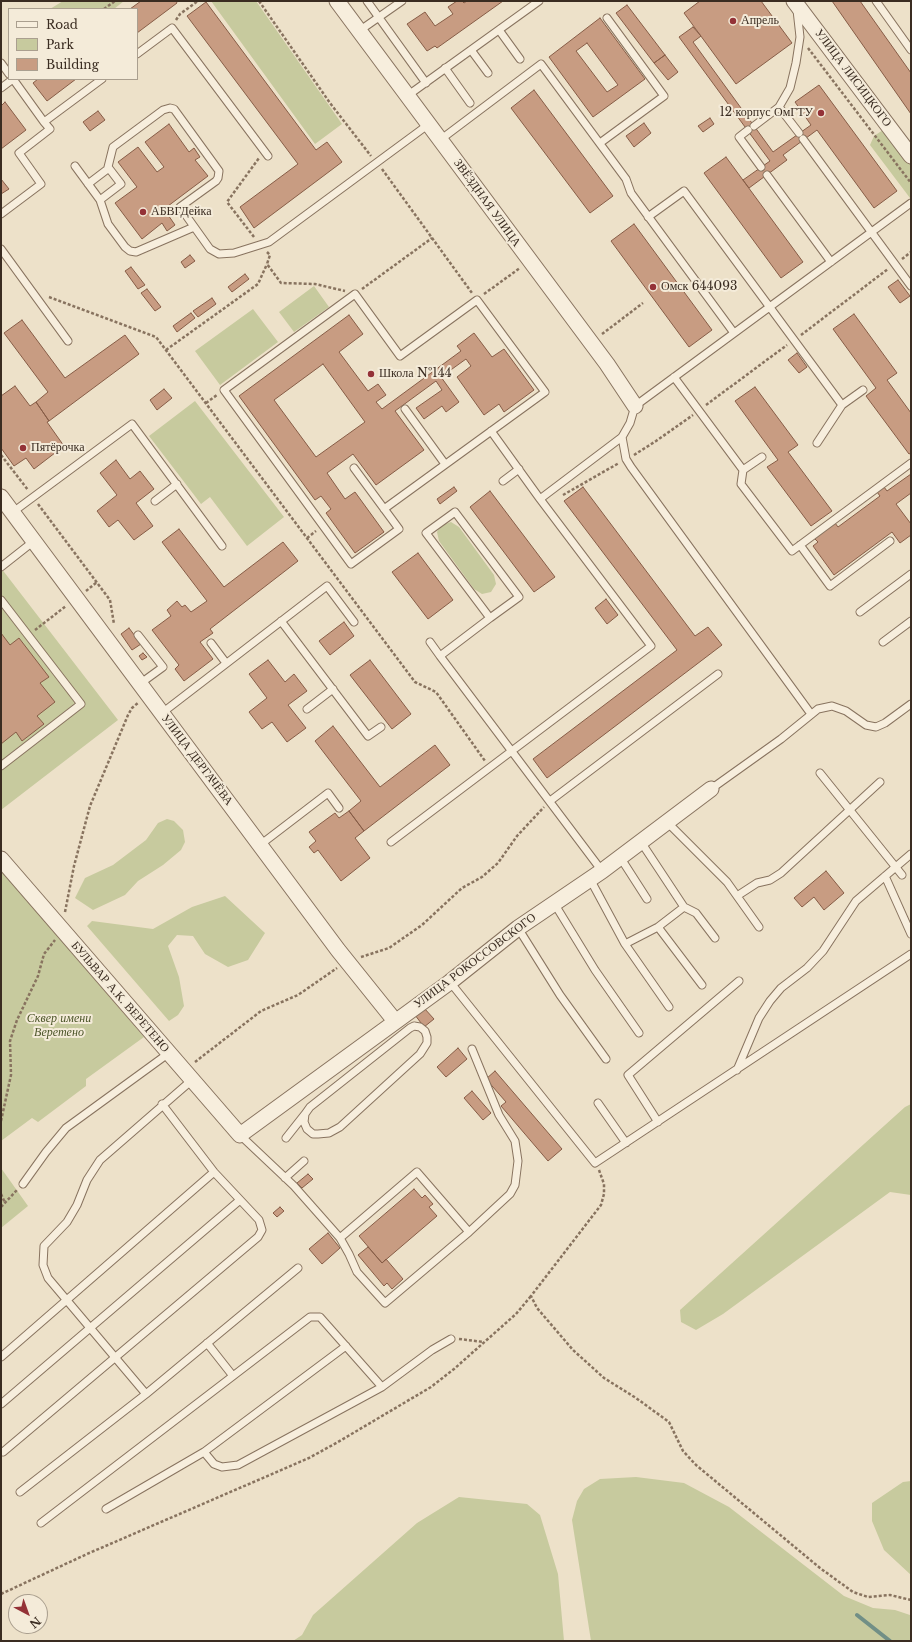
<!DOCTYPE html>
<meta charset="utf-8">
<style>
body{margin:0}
#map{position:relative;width:912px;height:1642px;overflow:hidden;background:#ede1c9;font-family:"Libre Baskerville",serif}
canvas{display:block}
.frame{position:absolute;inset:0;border:2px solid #3a2c21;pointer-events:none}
.legend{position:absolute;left:8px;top:8px;width:130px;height:72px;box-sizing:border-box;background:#f4ebd9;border:1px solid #aa9f8f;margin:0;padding:5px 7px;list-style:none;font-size:12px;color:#3a2c21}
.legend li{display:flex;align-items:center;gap:8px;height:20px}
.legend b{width:20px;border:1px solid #aa9f8f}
.north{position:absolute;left:8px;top:1594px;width:40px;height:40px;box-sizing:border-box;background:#f4ebd9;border:1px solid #aa9f8f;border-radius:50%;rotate:139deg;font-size:11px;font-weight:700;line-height:16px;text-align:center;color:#3a2c21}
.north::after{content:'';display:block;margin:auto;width:14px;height:18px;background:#943237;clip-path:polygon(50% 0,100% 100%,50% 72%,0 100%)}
</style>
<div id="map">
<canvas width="912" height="1642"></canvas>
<div class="frame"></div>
<ul class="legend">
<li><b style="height:5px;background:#f7eedd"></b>Road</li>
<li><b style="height:11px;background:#c7ca9e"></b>Park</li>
<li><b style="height:11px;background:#c89c82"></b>Building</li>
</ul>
<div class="north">N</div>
</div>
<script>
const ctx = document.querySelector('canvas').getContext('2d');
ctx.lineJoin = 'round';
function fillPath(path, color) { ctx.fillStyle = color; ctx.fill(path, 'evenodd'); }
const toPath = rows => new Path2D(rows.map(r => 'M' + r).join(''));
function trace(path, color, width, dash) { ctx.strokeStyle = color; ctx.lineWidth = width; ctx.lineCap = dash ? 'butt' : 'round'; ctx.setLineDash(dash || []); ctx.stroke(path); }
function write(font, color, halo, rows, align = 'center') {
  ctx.font = font + ' "Libre Baskerville",serif'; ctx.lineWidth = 4; ctx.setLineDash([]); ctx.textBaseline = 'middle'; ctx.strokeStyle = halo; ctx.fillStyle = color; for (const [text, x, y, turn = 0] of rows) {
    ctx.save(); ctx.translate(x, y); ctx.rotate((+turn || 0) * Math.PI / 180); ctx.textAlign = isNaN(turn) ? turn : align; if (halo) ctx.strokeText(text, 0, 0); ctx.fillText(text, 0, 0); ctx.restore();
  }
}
const green = toPath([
 [63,1,124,1,114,9,50,9],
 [211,1,256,1,342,124,315,144],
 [883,130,911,163,910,198,870,145,874,136],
 [314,286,329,307,294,332,279,312],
 [253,309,278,342,220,385,195,351],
 [195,401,284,517,247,546,210,497,201,504,149,436],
 [451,522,459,527,494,575,496,584,491,592,482,594,474,589,439,541,437,532,439,528,442,525],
 [1,568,118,720,1,810],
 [167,819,174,821,183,830,185,842,181,850,163,865,138,881,125,895,93,910,75,898,85,878,113,865,146,840,158,823],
 [1,870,144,1037,86,1079,86,1086,38,1122,32,1118,1,1141],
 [225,896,265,933,248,960,228,967,205,954,193,936,177,935,168,946,179,977,184,1006,178,1015,169,1021,87,926,92,921,153,929,192,907],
 [911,1104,911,1195,890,1192,723,1314,696,1330,681,1322,680,1310,905,1107],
 [1,1168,28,1206,1,1228],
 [636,1477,684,1483,729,1507,844,1596,873,1608,895,1610,910,1615,911,1641,591,1641,572,1520,577,1501,584,1489,600,1479],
 [911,1481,911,1575,884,1550,872,1521,872,1503,903,1482],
 [459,1497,527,1504,540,1515,558,1574,564,1641,293,1641,302,1635,313,1615,417,1523]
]);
const stream = toPath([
 [857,1615,890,1641]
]);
const building = toPath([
 [141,1,176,1,177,3,137,33,137,9,130,9,141,1],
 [457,1,462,1,464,3,467,1,503,1,437,48,435,46,427,51,407,24,425,12,435,26,453,14,448,7,457,1],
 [700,1,761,1,792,43,736,84,684,13,700,1],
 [832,1,860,1,911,73,911,114,832,1],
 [206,2,316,150,327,142,342,162,254,228,240,207,298,164,187,16,206,2],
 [627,5,665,55,654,63,616,13,627,5],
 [600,18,645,79,593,117,549,57,600,18],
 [587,43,618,85,607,92,576,51,587,43],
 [693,27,701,36,693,42,773,152,811,125,795,102,819,85,897,191,874,208,817,130,783,155,787,160,749,188,743,180,770,161,679,37,693,27],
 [665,55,678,72,668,80,654,63,665,55],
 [38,79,76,79,47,101,33,83,38,79],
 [534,90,613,196,590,213,511,108,534,90],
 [5,102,26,130,1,149,1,106,5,102],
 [98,111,105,120,90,131,83,122,98,111],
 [710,118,714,124,703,132,698,126,710,118],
 [644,123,651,133,634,147,626,136,644,123],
 [169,124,189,152,194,148,200,157,195,160,208,176,164,209,175,225,167,231,162,223,142,239,115,203,137,187,118,162,138,147,157,172,164,167,145,142,169,124],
 [726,157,803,262,781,278,704,173,726,157],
 [1,179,9,189,1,194,1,179],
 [634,224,712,330,689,347,611,241,634,224],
 [190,255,195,261,185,268,181,262,190,255],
 [131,267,145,285,138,289,125,271,131,267],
 [245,274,249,279,232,292,228,287,245,274],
 [898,280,910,296,900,303,888,287,898,280],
 [147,289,161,307,155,311,141,293,147,289],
 [212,298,216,304,198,317,193,311,212,298],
 [191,313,195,318,177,332,173,326,191,313],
 [854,314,897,373,887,380,911,413,911,453,909,454,866,396,876,388,833,329,854,314],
 [349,315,363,334,339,352,368,391,378,384,386,395,376,402,382,409,461,351,457,346,474,333,492,357,504,349,534,390,504,412,499,404,484,415,457,377,471,366,466,359,441,377,459,402,446,412,442,406,424,419,416,408,442,390,436,381,395,411,424,450,376,485,353,454,327,473,345,499,355,492,384,532,355,553,326,513,331,509,321,496,315,500,239,396,349,315],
 [323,364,365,422,316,457,274,400,323,364],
 [22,320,65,378,125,335,139,354,49,421,36,402,48,392,4,333,22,320],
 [797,353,807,367,799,373,788,360,797,353],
 [15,386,30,406,36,402,49,421,47,422,64,446,34,469,26,458,14,466,1,448,1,396,15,386],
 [755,387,798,445,788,452,832,511,811,526,767,467,778,460,735,401,755,387],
 [164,389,172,398,157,410,150,400,164,389],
 [116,460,130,479,140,471,154,489,136,503,153,526,134,540,118,520,109,527,97,511,117,495,100,473,116,460],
 [911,474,911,493,896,504,911,524,911,535,900,543,892,532,834,575,813,546,818,542,814,538,835,523,838,527,880,496,877,492,884,487,887,491,911,474],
 [454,487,457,491,440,504,437,499,454,487],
 [583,487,695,636,708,627,722,645,547,778,533,759,677,650,564,501,583,487],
 [490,491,555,577,534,592,470,507,490,491],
 [179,529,224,587,283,542,298,561,210,629,213,633,200,642,213,659,184,681,175,669,179,665,152,630,171,616,167,610,177,601,182,607,185,605,191,612,207,601,162,542,179,529],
 [418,553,453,600,428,619,392,572,418,553],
 [606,599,618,615,607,624,595,608,606,599],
 [344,622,354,636,330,655,319,641,344,622],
 [129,628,141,644,132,650,121,634,129,628],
 [1,633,10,645,19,638,49,677,40,683,55,702,37,716,44,724,22,741,16,732,1,744,1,633],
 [143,653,147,657,142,660,139,656,143,653],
 [268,660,285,682,294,674,307,691,288,705,306,728,287,742,272,722,262,729,249,712,267,698,249,674,268,660],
 [370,660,411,714,392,729,350,675,370,660],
 [333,726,380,787,435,745,450,765,364,831,349,811,361,801,315,741,333,726],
 [349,811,364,831,355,838,370,858,341,881,318,850,314,853,309,847,316,841,309,832,335,813,339,818,349,811],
 [826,871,844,893,824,910,814,897,802,907,794,898,826,871],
 [424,1008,434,1019,424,1027,415,1015,424,1008],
 [458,1048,467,1059,446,1077,437,1067,458,1048],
 [495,1071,562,1149,548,1161,501,1106,506,1102,486,1079,495,1071],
 [472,1091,491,1113,483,1120,464,1098,472,1091],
 [308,1174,313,1179,302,1188,297,1183,308,1174],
 [414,1189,422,1198,425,1195,433,1204,429,1207,437,1216,382,1263,359,1236,414,1189],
 [280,1207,284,1211,277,1217,273,1213,280,1207],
 [328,1233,340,1248,322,1264,309,1249,328,1233],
 [368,1247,382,1263,386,1259,403,1279,392,1289,387,1283,384,1286,358,1255,368,1247]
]);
const path = toPath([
 [259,1,330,103,371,156],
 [104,9,115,1],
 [176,20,180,14,198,1],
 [808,48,911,183],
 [382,169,472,293],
 [254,237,227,202,259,158],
 [267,252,270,255,267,264,281,283,315,284,345,291],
 [902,259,911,252],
 [362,289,432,238],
 [484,294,520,268],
 [49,297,156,337,415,682,436,692,485,761],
 [602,334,643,303],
 [801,335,888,269],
 [166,350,258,284,267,264],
 [206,403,217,395],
 [706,405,787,345],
 [1,455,28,490],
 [634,455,656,441,693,415],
 [563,495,619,463],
 [38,504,110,600,114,624],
 [307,538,316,531],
 [86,591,97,582],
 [35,630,66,606],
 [65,912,74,866,90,806,128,715,132,708,139,702],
 [361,957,389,948,422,925,462,888,482,877,498,863,517,836,544,807],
 [195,1062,261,1011,298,995,337,968],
 [1,1121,11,1075,10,1041,17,1020,38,976,44,954,55,940],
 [599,1170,604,1184,604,1194,601,1205,531,1296,537,1308,573,1350,604,1378,636,1398,669,1422,683,1451,696,1465,820,1568,853,1592,868,1597,890,1595,911,1600],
 [1,1194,5,1203],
 [1,1207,17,1190],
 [459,1339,484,1342],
 [1,1594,87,1554,309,1458,338,1442,431,1387,454,1369,516,1314,531,1296]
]);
const lane = toPath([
 [367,1,426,83],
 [876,1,911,50],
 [499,30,520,59],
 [359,31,402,1],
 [471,50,488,73],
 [137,54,172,28,268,156],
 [1,63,9,74],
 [445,68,470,103],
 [13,79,44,122],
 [1,88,13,79],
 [407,96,539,1],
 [779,107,790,88,796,63,800,37,797,10],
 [754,126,779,107,799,133],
 [748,130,739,137,761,167],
 [803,139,911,286],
 [440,140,541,64,626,179,631,193,734,333],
 [600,143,664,96,607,18],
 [75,166,100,200,121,184,108,167,113,147,163,110,170,108,174,109,219,171,218,178,216,181,180,207,210,249,219,254,234,253,269,242,429,124],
 [767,175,831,262],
 [88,184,109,168],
 [100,200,108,224,125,247,130,251,136,252,194,227],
 [1,214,41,184,19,153,50,129,44,122,102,79],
 [648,217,684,191,842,405,863,390],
 [1,249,68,341],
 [674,377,743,470,741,484,792,551,911,463],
 [405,409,445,464],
 [491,431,540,499],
 [622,437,626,459,631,467,811,714],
 [817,443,842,405],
 [354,468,399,529,351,564,224,390,355,294,400,356,477,300,545,392,384,509],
 [743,470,762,457],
 [503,481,519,469],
 [155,501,177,484],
 [13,512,132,424,222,546],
 [800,545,830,586,890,541],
 [1,567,34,541],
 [1,600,81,704,1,766],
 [860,612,911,574],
 [490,618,426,533,455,512,519,597,490,618,440,656,602,871],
 [281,621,368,736,381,727],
 [138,635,163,667,141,683],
 [430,642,440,656],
 [883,642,911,621],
 [211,643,226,663],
 [307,709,333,689],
 [162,713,327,586,354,622],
 [820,773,902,875],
 [711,789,781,739,818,709,832,706,846,711,866,725,876,727,885,723,911,704],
 [550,801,718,674],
 [667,822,727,882,759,927],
 [391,842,651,646,540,499,622,437,630,423,635,406,911,203],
 [260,845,328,793,339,808],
 [620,857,647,899],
 [885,876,911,934],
 [590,879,625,944,669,1007],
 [737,896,757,883,770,880,781,873,880,782],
 [554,903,595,970,639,1033],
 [684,907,696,913,715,938],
 [658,927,702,985],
 [518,928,560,995,606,1059],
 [625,944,658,927,684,907,641,842],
 [450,982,595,1163,911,954],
 [414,1026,420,1027,425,1031,427,1037,427,1043,420,1054,340,1127,329,1133,318,1134,313,1134,307,1129,304,1122,305,1114,310,1107,410,1028,414,1026],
 [737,1070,759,1018,770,1001,781,988,807,968,823,951,856,901,911,854],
 [598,1103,626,1143],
 [658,1122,628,1075,739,981],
 [240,1135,294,1186,340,1238,349,1254,357,1272,385,1303,469,1232,510,1194,515,1185,518,1161,515,1141,499,1115,472,1049],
 [286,1138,305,1114],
 [285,1178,304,1161],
 [23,1184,46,1152,66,1128,169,1053],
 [340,1238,417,1172,469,1232],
 [207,1343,233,1376],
 [1,1357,214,1172],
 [146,1394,48,1278,43,1265,44,1246,67,1222,77,1205,87,1180,100,1160,192,1080],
 [1,1404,240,1200],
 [3,1452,258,1237,262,1230,259,1220,214,1172,162,1104],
 [204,1452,214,1464,222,1467,238,1465,382,1387,432,1350,451,1339],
 [20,1492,146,1394,298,1268],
 [106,1509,204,1452,346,1346],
 [41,1523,310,1317,320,1317,382,1387]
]);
const street = toPath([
 [337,1,607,364,635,406],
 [794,1,911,156],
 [1,497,338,950,395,1021],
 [1,859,240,1135,450,982,518,928,602,871,711,789]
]);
const markers = [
 [733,21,4,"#943237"],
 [821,113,4,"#943237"],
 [143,212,4,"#943237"],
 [653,287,4,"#943237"],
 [371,374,4,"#943237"],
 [23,448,4,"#943237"]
];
const poiNames = [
 ["Апрель",741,21],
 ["12 корпус ОмГТУ",813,113,"right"],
 ["АБВГДейка",151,212],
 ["Омск 644093",661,287],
 ["Школа №144",379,374],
 ["Пятёрочка",31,448]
];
const streetNames = [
 ["УЛИЦА ЛИСИЦКОГО",853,78,53],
 ["ЗВЁЗДНАЯ УЛИЦА",487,203,54],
 ["УЛИЦА ДЕРГАЧЁВА",197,760,53],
 ["УЛИЦА РОКОССОВСКОГО",475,961,-37],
 ["БУЛЬВАР А.К. ВЕРЕТЕНО",120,997,49]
];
const parkNames = [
 ["Сквер имени",59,1019],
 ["Веретено",59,1033]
];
fillPath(green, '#c7ca9e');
trace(stream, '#718f86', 4);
fillPath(building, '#c89c82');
trace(building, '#865c46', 1);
trace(lane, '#88735f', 9);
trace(street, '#88735f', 17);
trace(path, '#88735f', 2.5, [3, 2]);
trace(lane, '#f7eedd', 7);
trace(street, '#f7eedd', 15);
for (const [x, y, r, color] of markers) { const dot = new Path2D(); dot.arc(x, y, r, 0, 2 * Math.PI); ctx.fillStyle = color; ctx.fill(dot); trace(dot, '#f4ebd9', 1.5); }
write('12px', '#3a2c21', '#f4ebd9', poiNames, 'left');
write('12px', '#3a2c21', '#f4ebd9', streetNames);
write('italic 12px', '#4c5529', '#f4ebd9', parkNames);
</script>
